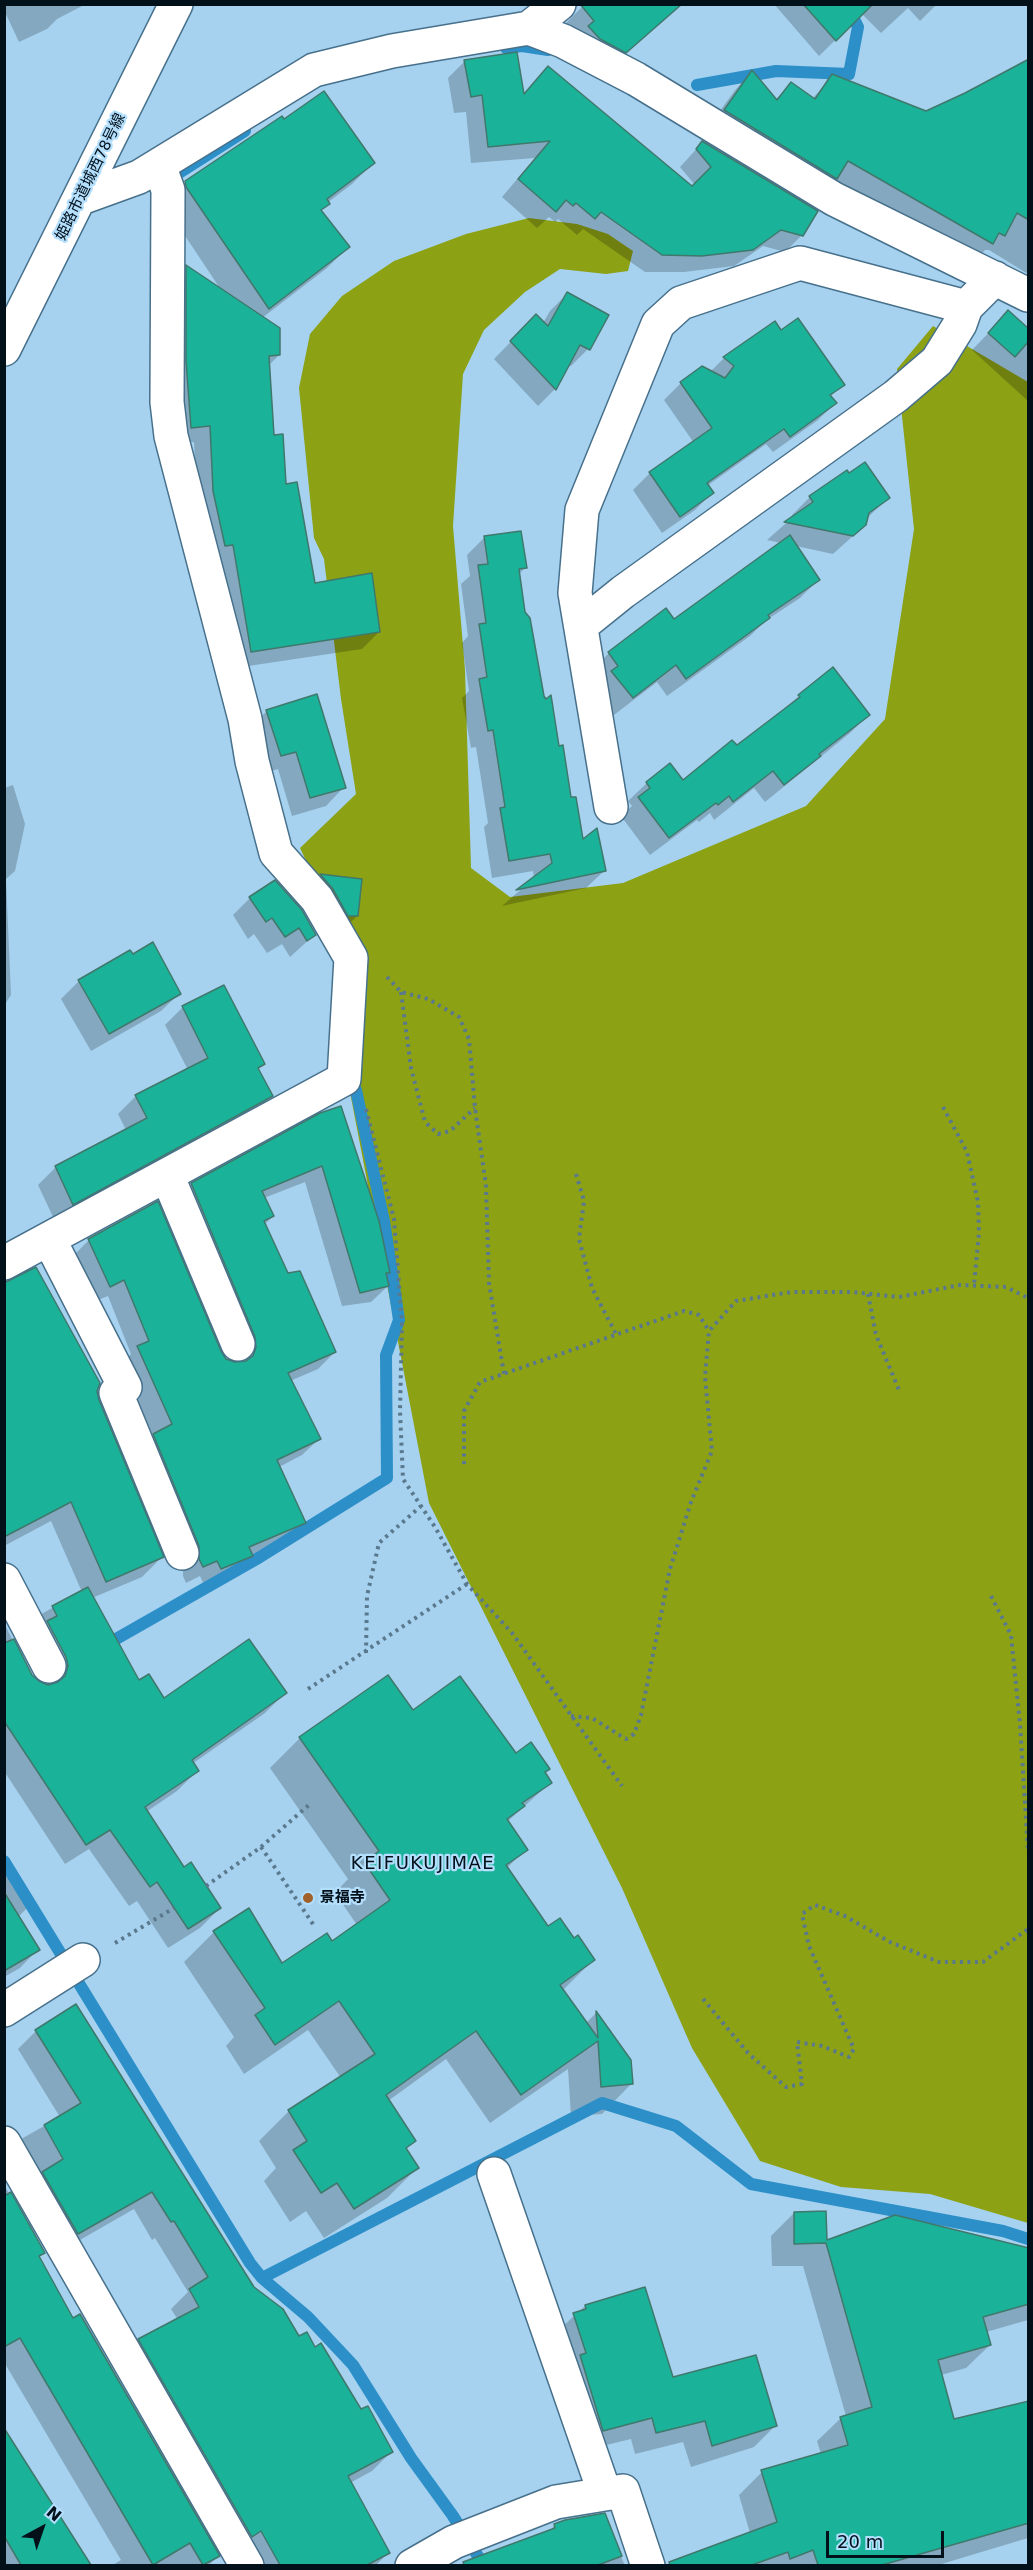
<!DOCTYPE html>
<meta charset="utf-8">
<style>
body{margin:0}
#map{position:relative;width:1033px;height:2570px;overflow:hidden;background:#a6d2f0;font-family:"DejaVu Sans",sans-serif}
canvas{display:block}
.frame{position:absolute;inset:0;border:6px solid #02101a;pointer-events:none}
.north{position:absolute;left:12px;top:2498px;width:60px;height:60px;-webkit-text-stroke:4px #b3dffd;paint-order:stroke;rotate:40deg;font-size:16px;font-weight:700;line-height:24px;text-align:center;color:#02101a}
.north::after{content:'';display:block;margin:auto;width:21px;height:27px;background:#02101a;clip-path:polygon(50% 0,100% 100%,50% 72%,0 100%)}
.scale{position:absolute;left:826px;top:2531px;width:118px;height:27px;box-sizing:border-box;border:3px solid #02101a;border-top:0;padding-left:8px;font-size:18px;line-height:21px;white-space:nowrap;color:#02101a;-webkit-text-stroke:4px #b3dffd;paint-order:stroke}
</style>
<div id="map">
<canvas width="1033" height="2570"></canvas>
<div class="frame"></div>
<div class="north">N</div>
<div class="scale">20 m</div>
</div>
<script>
const ctx = document.querySelector('canvas').getContext('2d');
ctx.lineJoin = 'round';
function fillPath(path, color) { ctx.fillStyle = color; ctx.fill(path, 'evenodd'); }
const toPath = rows => new Path2D(rows.map(r => 'M' + r).join(''));
function trace(path, color, width, dash) { ctx.strokeStyle = color; ctx.lineWidth = width; ctx.lineCap = dash ? 'butt' : 'round'; ctx.setLineDash(dash || []); ctx.stroke(path); }
function write(font, color, halo, rows, align = 'center') {
  ctx.font = font + ' "DejaVu Sans","Noto Sans JP",sans-serif'; ctx.lineWidth = 4.5; ctx.setLineDash([]); ctx.textBaseline = 'middle'; ctx.strokeStyle = halo; ctx.fillStyle = color; for (const [text, x, y, turn = 0] of rows) {
    ctx.save(); ctx.translate(x, y); ctx.rotate((+turn || 0) * Math.PI / 180); ctx.textAlign = isNaN(turn) ? turn : align; if (halo) ctx.strokeText(text, 0, 0); ctx.fillText(text, 0, 0); ctx.restore();
  }
}
const forest = toPath([
 [529,218,577,224,608,234,633,251,628,271,606,274,560,269,525,292,484,330,463,374,453,526,465,670,471,868,510,897,623,883,806,806,885,719,914,529,897,369,933,326,1028,382,1028,2223,930,2194,841,2187,760,2161,692,2048,622,1888,429,1503,349,1087,356,967,300,848,356,794,341,699,324,559,314,538,299,388,310,334,342,296,394,261,466,234]
]);
const shadow = toPath([
 [4,4,86,4,57,19,47,29,19,42,4,10],
 [585,4,681,4,607,70,564,25],
 [774,4,937,4,920,21,908,8,881,33,862,14,819,56],
 [465,61,522,95,549,68,692,188,695,185,680,167,702,143,802,235,785,252,763,246,734,266,684,272,645,272,583,229,577,235,558,219,555,222,549,217,537,228,502,197,535,158,471,163,466,112,454,113,448,78],
 [1028,61,1028,274,989,250,985,250,975,260,835,179,819,195,708,127,736,89,752,72,775,100,791,84,812,99,833,76,926,112,965,94],
 [373,163,352,184,327,203,321,211,348,247,327,268,262,318,279,355,269,365,273,436,284,486,314,585,379,632,362,649,235,668,197,509,194,442,174,444,170,284,187,267,221,290,164,204,186,182],
 [567,294,607,316,588,349,571,366,568,365,555,389,538,406,494,359,536,316,543,323,550,311],
 [1008,313,1028,331,1028,401,972,350],
 [780,332,843,384,830,397,835,403,818,420,773,452,766,444,707,486,712,493,695,510,662,533,633,490,650,473,694,443,664,400,681,383,702,368,710,372,724,358],
 [810,497,888,498,866,519,865,525,833,554,796,546,818,580,800,598,765,621,750,636,667,696,657,682,614,715,594,690,591,671,609,653,666,610,674,621,781,543,767,540,793,517,792,515],
 [485,537,525,568,518,575,524,613,542,697,582,842,604,871,586,888,502,906,534,878,533,871,492,878,484,827,488,823,476,747,471,748,462,698,469,691,462,643,468,636,461,584,470,576,467,555],
 [799,696,868,715,850,733,765,802,754,788,714,820,710,813,699,822,697,820,650,855,621,816,632,806,628,801,647,783,683,782,737,748],
 [267,711,344,787,326,806,292,816,278,769,262,774,248,729],
 [13,785,25,824,15,871,6,879,11,995,4,1006,4,788],
 [320,875,360,880,357,916,348,925,312,884],
 [250,898,314,935,290,957,282,944,267,953,254,934,248,939,233,915],
 [130,952,179,994,161,1011,91,1051,61,999,79,981],
 [224,987,263,1064,257,1070,271,1096,253,1114,55,1221,38,1185,56,1167,126,1130,118,1114,136,1096,188,1070,165,1025,183,1007],
 [321,1115,388,1272,385,1275,388,1286,371,1302,342,1306,305,1182,264,1198,273,1216,264,1225,287,1275,335,1352,318,1369,290,1381,319,1439,302,1455,279,1467,304,1523,287,1539,251,1555,234,1573,204,1585,200,1576,186,1583,183,1576,183,1563,137,1452,153,1436,121,1365,131,1354,108,1296,93,1302,72,1257,89,1240,219,1352,225,1360,240,1363,239,1354,175,1201,192,1184],
 [4,1285,96,1391,97,1401,162,1557,142,1577,92,1598,138,1682,164,1700,285,1693,265,1713,192,1764,197,1771,177,1791,146,1812,184,1869,220,1908,200,1928,168,1948,137,1901,129,1906,89,1849,65,1864,4,1771,4,1623,31,1676,38,1683,48,1686,46,1678,22,1633,43,1613,82,1592,51,1521,4,1546],
 [412,1712,516,1755,543,1773,550,1783,507,1822,526,1849,506,1869,548,1928,574,1940,593,1960,562,1991,585,2024,596,2013,630,2061,632,2083,602,2114,571,2116,568,2069,490,2123,446,2059,388,2101,414,2141,405,2149,417,2168,387,2198,324,2238,306,2211,290,2222,264,2181,276,2168,259,2141,289,2111,341,2078,308,2030,244,2074,226,2046,234,2037,184,1962,214,1932,281,1965,332,1943,357,1925,335,1893,348,1879,270,1768,300,1738],
 [4,1855,32,1903,18,1917,38,1949,20,1968,4,1977],
 [36,2031,252,2288,299,2339,314,2349,391,2452,372,2471,350,2483,388,2553,375,2566,244,2566,121,2359,139,2340,178,2320,171,2309,188,2292,155,2238,152,2240,134,2209,59,2252,4,2156,23,2138,60,2117,18,2049],
 [4,2185,44,2252,38,2258,72,2320,218,2556,208,2566,111,2566,121,2560,4,2362],
 [794,2213,825,2242,1028,2250,1028,2320,986,2332,990,2345,966,2368,941,2375,953,2421,1028,2402,1028,2538,935,2566,680,2566,690,2556,750,2533,739,2495,762,2472,821,2454,817,2441,841,2418,846,2416,803,2266,772,2266,771,2236],
 [585,2306,672,2379,775,2426,754,2447,691,2467,683,2442,635,2454,631,2439,582,2451,552,2336],
 [4,2432,86,2566,4,2566],
 [604,2515,625,2566,486,2566,502,2549,547,2533,555,2525]
]);
const stream = toPath([
 [506,48,522,46,548,50],
 [697,85,776,71,849,74,858,27,849,9],
 [168,180,245,131],
 [102,1647,260,1557,387,1478,386,1355,399,1320,384,1221,356,1090],
 [4,1861,250,2263,262,2278,308,2317,353,2365,411,2458,453,2516,484,2566],
 [262,2278,602,2103,676,2126,751,2184,1003,2231,1028,2239]
]);
const building = toPath([
 [580,4,682,4,626,53,600,39,588,26,594,21,580,4],
 [803,4,873,4,836,41,803,4],
 [517,52,524,94,548,66,692,186,711,167,696,149,702,141,818,211,803,236,781,230,753,250,702,256,662,255,601,212,595,219,576,203,573,206,566,200,556,212,518,179,550,141,488,147,482,95,471,97,464,60,517,52],
 [1029,59,1029,220,1017,213,1005,236,999,233,993,244,848,161,837,179,724,110,752,70,777,100,791,82,815,99,832,74,926,111,965,93,1029,59],
 [324,91,375,163,327,199,330,204,321,210,350,247,269,309,186,187,185,181,282,116,284,119,324,91],
 [186,265,280,328,280,355,269,356,274,435,283,434,286,484,297,482,315,583,372,573,380,632,251,652,233,545,225,546,213,491,210,426,191,428,186,361,186,265],
 [567,292,609,315,590,350,580,345,556,390,510,341,536,314,548,326,567,292],
 [1008,310,1029,329,1029,341,1015,357,988,333,1008,310],
 [798,318,845,385,830,395,837,403,790,437,784,429,707,483,714,493,680,517,649,472,712,428,680,382,702,366,725,378,734,366,723,357,775,321,781,330,798,318],
 [865,462,890,498,869,513,866,525,853,536,784,522,813,502,809,496,847,470,849,473,865,462],
 [521,531,527,568,519,569,525,612,530,618,544,696,546,699,551,695,559,746,563,745,571,797,576,797,583,839,597,828,606,871,516,890,552,863,550,854,509,861,500,808,505,807,493,730,488,731,479,679,487,677,479,624,486,623,478,565,488,564,484,536,521,531],
 [790,535,820,580,768,615,770,618,686,679,676,665,633,698,611,671,618,666,608,652,666,608,674,619,790,535],
 [833,667,870,715,819,754,821,756,784,785,773,771,733,802,729,796,718,805,716,803,669,838,638,797,650,788,646,782,670,763,683,780,732,740,737,745,800,697,798,695,833,667],
 [317,694,346,788,310,798,296,752,281,756,266,710,317,694],
 [320,874,362,879,358,916,348,916,333,889,320,874],
 [275,880,302,910,316,935,307,941,299,928,285,937,272,918,266,922,249,897,275,880],
 [153,942,181,994,109,1034,78,980,130,950,133,954,153,942],
 [224,985,265,1064,258,1068,273,1096,73,1205,55,1166,147,1118,135,1095,208,1058,182,1006,224,985],
 [341,1106,379,1221,390,1273,386,1273,389,1286,360,1293,322,1166,262,1191,274,1216,264,1221,288,1273,300,1271,336,1352,288,1373,321,1439,277,1460,306,1523,249,1547,253,1556,221,1569,217,1561,203,1567,199,1559,199,1546,153,1434,172,1424,137,1346,149,1341,124,1280,110,1287,88,1239,158,1201,221,1351,226,1359,235,1362,246,1361,253,1356,256,1347,255,1337,191,1183,320,1113,341,1106],
 [36,1267,100,1383,97,1391,99,1400,164,1557,106,1582,71,1502,4,1537,4,1283,36,1267],
 [88,1587,139,1680,149,1674,164,1698,249,1639,287,1693,192,1760,199,1771,145,1807,184,1867,191,1862,221,1908,188,1929,157,1882,150,1887,110,1830,86,1845,4,1721,4,1643,14,1639,32,1675,39,1681,48,1685,58,1682,65,1676,68,1666,66,1657,47,1621,57,1616,52,1606,88,1587],
 [388,1675,413,1710,460,1676,516,1753,531,1742,550,1769,545,1772,552,1783,522,1803,525,1806,507,1819,528,1850,506,1865,548,1926,560,1918,574,1938,578,1935,595,1960,560,1985,598,2038,596,2011,631,2060,633,2084,601,2087,598,2041,521,2095,476,2031,386,2095,416,2141,406,2148,419,2168,354,2209,337,2183,321,2193,293,2150,307,2141,288,2110,375,2054,339,2001,275,2045,255,2015,265,2008,213,1931,249,1908,282,1963,327,1933,332,1941,390,1900,364,1862,379,1851,299,1737,388,1675],
 [4,1892,40,1950,4,1971,4,1892],
 [76,2004,254,2287,283,2309,299,2336,307,2332,315,2347,321,2343,361,2409,368,2406,393,2452,348,2476,390,2553,367,2565,280,2565,261,2531,252,2537,138,2339,199,2307,189,2289,208,2277,174,2221,171,2222,152,2192,78,2234,42,2172,63,2159,44,2125,81,2103,35,2030,76,2004],
 [4,2192,6,2195,11,2192,45,2253,39,2256,73,2318,80,2314,220,2556,203,2565,190,2543,153,2565,20,2338,4,2347,4,2192],
 [826,2211,827,2240,895,2215,1029,2248,1029,2304,983,2317,991,2345,938,2360,954,2419,1029,2401,1029,2523,882,2565,818,2565,813,2550,790,2559,788,2552,752,2565,670,2565,669,2562,777,2522,761,2470,848,2445,840,2417,872,2407,826,2243,794,2244,794,2212,826,2211],
 [645,2287,673,2377,756,2355,777,2426,712,2446,705,2421,656,2433,652,2418,603,2431,580,2355,586,2353,573,2313,586,2309,585,2305,645,2287],
 [4,2428,91,2565,21,2565,4,2536,4,2428],
 [605,2513,622,2556,598,2565,464,2565,463,2562,555,2528,554,2524,565,2520,605,2513]
]);
const path = toPath([
 [387,977,401,992,428,999,459,1017,469,1039,475,1108,486,1186,489,1283,504,1374],
 [401,992,411,1068,425,1122,438,1134,450,1131,475,1108],
 [943,1107,967,1152,978,1202,979,1233,974,1285],
 [366,1109,394,1219,402,1324,400,1411,403,1479,435,1527,467,1584,512,1633,622,1786],
 [576,1174,584,1201,579,1239,592,1288,616,1334],
 [868,1294,876,1335,899,1390],
 [464,1464,464,1411,480,1382,684,1311,699,1315,709,1331],
 [991,1596,1011,1635,1020,1724,1028,1850],
 [366,1653,367,1596,379,1543,421,1506],
 [308,1689,467,1584],
 [571,1716,592,1718,626,1739,634,1734,641,1715,670,1569,691,1502,712,1451,705,1377,709,1331,736,1301,791,1292,852,1292,899,1297,960,1285,1006,1287,1028,1298],
 [261,1847,315,1927],
 [206,1886,261,1847,310,1804],
 [115,1943,174,1908],
 [703,1999,748,2053,786,2087,802,2084,797,2042,822,2046,849,2057,854,2049,809,1946,802,1914,815,1905,845,1916,890,1942,939,1962,983,1962,1028,1929]
]);
const minor = toPath([
 [529,28,563,41,636,79,834,199,1028,295],
 [81,198,139,177,314,70,392,51,529,28,559,4],
 [4,349,176,4],
 [582,625,623,592,896,396,937,361,960,324,966,307],
 [611,807,575,593,582,510,658,324,681,303,800,263,966,307,995,278],
 [167,1175,238,1344],
 [49,1239,125,1387,116,1393,182,1553],
 [4,1263,344,1079,351,958,317,899,276,853,252,761,245,719,171,436,167,402,168,190,159,165],
 [4,1580,49,1666],
 [4,2010,83,1960],
 [4,2143,247,2566],
 [494,2174,605,2494],
 [412,2566,454,2542,556,2502,623,2491,648,2566]
]);
const markers = [
 [308,1898,6,"#a06029"]
];
const streetNames = [
 ["姫路市道城西78号線",91,177,-64]
];
const poiNames = [
 ["景福寺",320,1898]
];
const quarterNames = [
 ["KEIFUKUJIMAE",423,1864]
];
fillPath(forest, '#8ca114');
fillPath(shadow, '#0003');
trace(stream, '#2d8fc7', 12);
fillPath(building, '#1bb29a');
trace(building, '#40786c', 1.5);
trace(minor, '#47708b', 36);
trace(path, '#5a798d', 4, [3, 4.5]);
trace(minor, '#fff', 33);
for (const [x, y, r, color] of markers) { const dot = new Path2D(); dot.arc(x, y, r, 0, 2 * Math.PI); ctx.fillStyle = color; ctx.fill(dot); trace(dot, '#b3dffd', 2); }
write('15px', '#02101a', '#b3dffd', streetNames);
write('bold 15px', '#02101a', '#b3dffd', poiNames, 'left');
ctx.letterSpacing = '1.5px';
write('18px', '#02101a', '#b3dffd', quarterNames);
ctx.letterSpacing = '0px';
</script>
